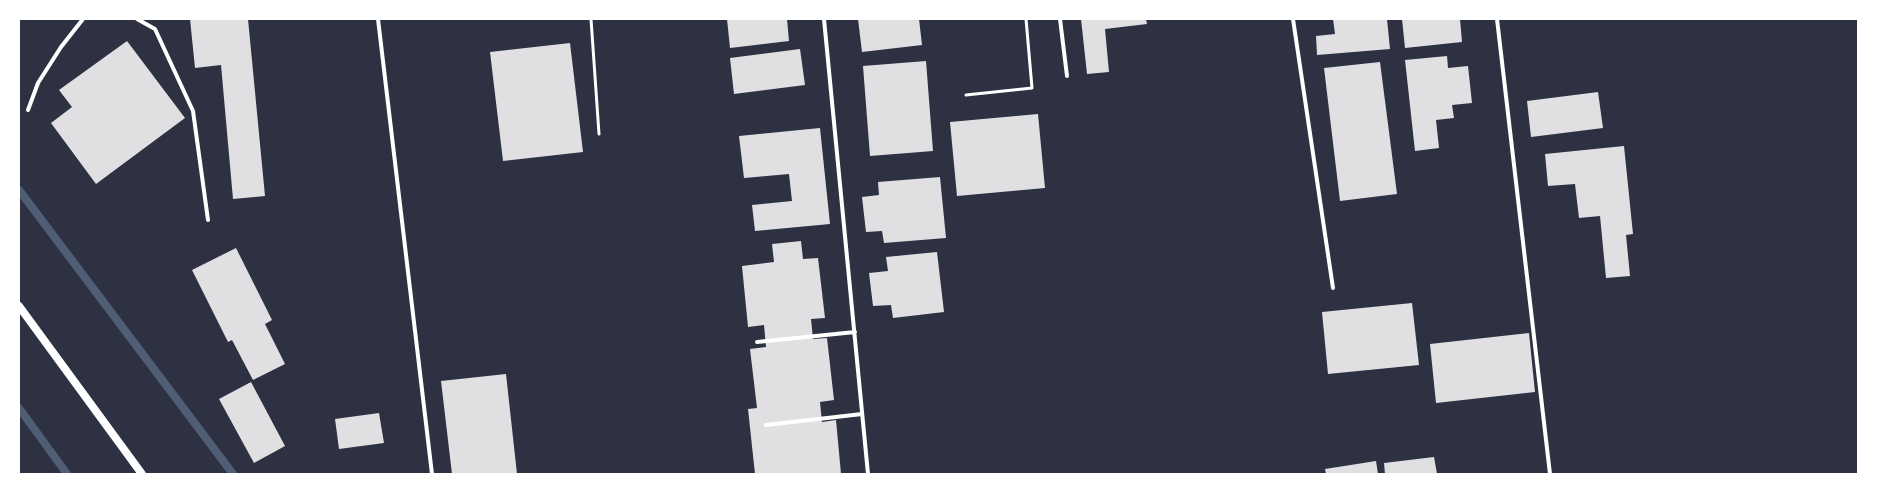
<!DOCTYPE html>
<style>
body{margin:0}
#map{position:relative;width:1877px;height:493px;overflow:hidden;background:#2d3142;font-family:"Exo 2",sans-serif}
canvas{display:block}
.frame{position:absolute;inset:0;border:20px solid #fff;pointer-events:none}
</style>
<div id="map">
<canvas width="1877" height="493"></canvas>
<div class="frame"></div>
</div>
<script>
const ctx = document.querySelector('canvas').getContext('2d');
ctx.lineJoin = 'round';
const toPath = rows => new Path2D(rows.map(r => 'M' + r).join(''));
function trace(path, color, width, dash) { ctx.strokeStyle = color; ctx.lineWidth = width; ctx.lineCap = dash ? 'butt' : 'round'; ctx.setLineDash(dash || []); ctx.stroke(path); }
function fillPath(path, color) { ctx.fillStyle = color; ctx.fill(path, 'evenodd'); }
const stream = toPath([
 [19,190,233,474],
 [19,408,67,474]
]);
const building = toPath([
 [190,19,248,19,265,196,233,199,221,65,195,68],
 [727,19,787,19,789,41,730,48],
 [858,19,919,19,922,45,862,52],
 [1081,19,1146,19,1147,24,1105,29,1109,72,1087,74],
 [1333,19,1387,19,1390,49,1317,55,1316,36,1335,34],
 [1402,19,1460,19,1462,42,1405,48],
 [127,41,185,118,96,184,51,123,72,107,59,90],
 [570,43,583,152,503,161,490,52],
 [800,49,805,85,734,94,730,58],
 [1447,56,1448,68,1468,66,1472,103,1452,105,1454,118,1436,120,1439,148,1415,151,1405,60],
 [926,61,933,151,870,156,863,66],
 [1380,62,1397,194,1340,201,1324,68],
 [1598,92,1603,128,1531,137,1527,101],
 [1038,114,1045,188,957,196,950,122],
 [820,128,830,224,755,231,752,205,792,201,789,174,744,178,739,136],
 [1624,146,1633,234,1626,235,1630,276,1606,278,1600,216,1579,218,1575,184,1548,186,1545,154],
 [940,177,946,238,884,243,882,231,866,232,862,197,879,195,878,182],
 [801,241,803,259,818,258,825,318,811,319,813,339,827,338,834,400,820,402,822,422,836,420,841,474,755,474,748,409,757,408,750,349,766,347,764,325,748,327,742,266,774,262,772,244],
 [236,248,272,320,265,324,285,364,253,380,232,340,228,342,192,270],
 [937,252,944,312,893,318,891,305,873,306,869,273,888,271,886,257],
 [1412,303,1419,365,1328,374,1322,312],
 [1529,333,1535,392,1436,403,1430,344],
 [506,374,517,474,452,474,441,381],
 [251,382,285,446,254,463,219,399],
 [379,413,384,443,339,449,335,419],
 [1434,457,1437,474,1385,474,1384,463],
 [1376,461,1378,474,1326,474,1325,469]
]);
const service = toPath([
 [591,19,599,134],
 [966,95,1032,88,1026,19]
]);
const minor = toPath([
 [137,19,155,29,193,111,208,220],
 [378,19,432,474],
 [824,19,868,474],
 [1060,19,1067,76],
 [1293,19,1333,288],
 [1497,19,1550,474],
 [28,110,38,83,61,47,83,19],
 [757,342,855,332],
 [766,425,862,414]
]);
const secondary = toPath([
 [19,306,142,474]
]);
trace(stream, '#4f5d75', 8);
fillPath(building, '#e0e0e3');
trace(service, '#fff', 3);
trace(minor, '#fff', 4);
trace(secondary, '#fff', 8);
</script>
